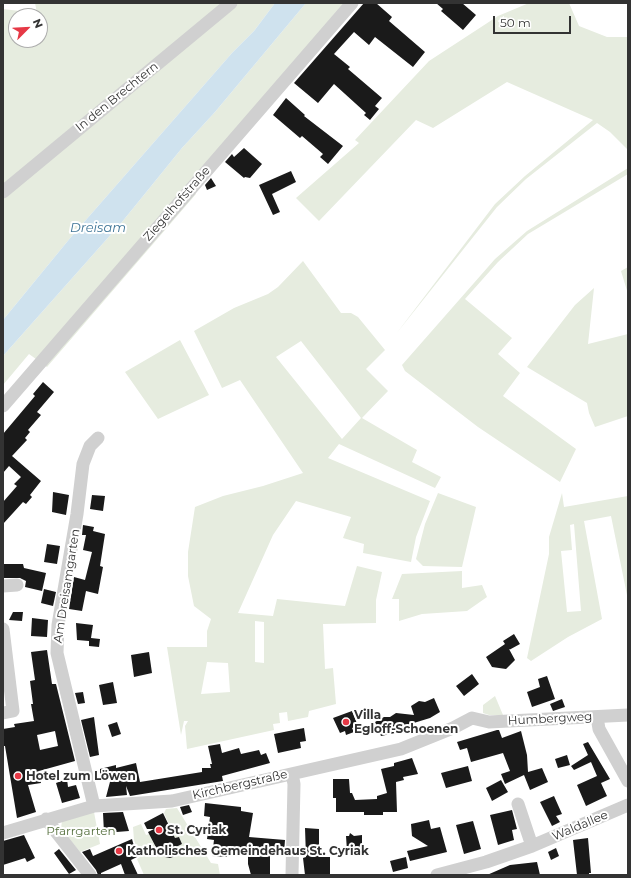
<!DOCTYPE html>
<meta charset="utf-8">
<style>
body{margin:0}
#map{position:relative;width:631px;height:878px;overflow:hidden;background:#fff;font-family:Montserrat,sans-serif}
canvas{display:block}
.frame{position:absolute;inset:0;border:4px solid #333;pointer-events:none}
.north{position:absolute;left:8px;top:8px;width:40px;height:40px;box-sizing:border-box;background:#fff;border:1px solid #adadad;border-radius:50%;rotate:66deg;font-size:11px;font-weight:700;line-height:16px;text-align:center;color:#333}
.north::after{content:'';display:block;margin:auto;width:14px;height:18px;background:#e63946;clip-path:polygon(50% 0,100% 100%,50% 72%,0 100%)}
.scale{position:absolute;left:493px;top:16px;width:78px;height:18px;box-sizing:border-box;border:2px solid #333;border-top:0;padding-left:5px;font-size:12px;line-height:14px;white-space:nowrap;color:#333;-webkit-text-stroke:3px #fff;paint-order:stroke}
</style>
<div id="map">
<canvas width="631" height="878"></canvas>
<div class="frame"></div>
<div class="north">N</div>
<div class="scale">50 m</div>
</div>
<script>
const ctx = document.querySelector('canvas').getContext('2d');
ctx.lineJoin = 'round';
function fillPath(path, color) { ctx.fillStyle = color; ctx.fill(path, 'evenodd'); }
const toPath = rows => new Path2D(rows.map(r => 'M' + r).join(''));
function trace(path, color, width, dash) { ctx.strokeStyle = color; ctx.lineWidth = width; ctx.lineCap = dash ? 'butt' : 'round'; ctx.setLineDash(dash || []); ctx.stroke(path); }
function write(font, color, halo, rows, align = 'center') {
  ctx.font = font + ' Montserrat,sans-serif'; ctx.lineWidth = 4; ctx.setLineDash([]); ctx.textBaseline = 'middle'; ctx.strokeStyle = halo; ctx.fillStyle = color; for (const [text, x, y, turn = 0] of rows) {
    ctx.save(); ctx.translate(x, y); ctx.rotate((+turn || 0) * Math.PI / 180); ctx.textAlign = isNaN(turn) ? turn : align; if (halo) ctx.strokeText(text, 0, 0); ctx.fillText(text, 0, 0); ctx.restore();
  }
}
const green = toPath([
 [35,3,275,3,254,31,232,53,71,237,3,320,3,9,37,13],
 [16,16,40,16,40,40,16,40],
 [306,3,344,3,188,186,196,194,47,367,29,354,3,385,3,356,122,222,182,148,215,112],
 [529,3,569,3,579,26,607,37,628,37,628,150,610,132,597,123,526,179,497,207,396,334,495,204,525,176,593,120,507,82,433,128,416,120,319,221,296,198,359,143,355,140,429,61,498,16],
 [628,168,628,174,528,234,498,262,465,299,512,338,498,354,520,373,503,396,576,449,560,482,478,427,405,371,402,365,495,259,527,231],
 [303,261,341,313,351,313,358,317,385,350,366,369,388,391,362,418,417,450,412,462,441,477,435,488,339,444,328,458,430,501,416,537,411,562,363,553,364,544,343,538,351,517,296,501,273,535,238,613,273,616,277,599,345,606,357,566,382,572,376,600,376,623,323,624,325,669,333,668,336,704,309,711,308,717,288,721,287,712,279,713,280,723,273,724,274,730,187,749,185,726,188,721,184,721,181,735,167,647,207,647,207,631,211,619,194,606,188,576,188,552,195,507,223,496,263,486,303,473,240,380,222,388,194,331,234,308,268,294,278,287],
 [301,341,361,418,342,439,276,357],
 [255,621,264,622,264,663,255,662],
 [207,662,228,663,230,692,201,694],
 [628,267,628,294,621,271],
 [594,288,588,344,628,334,628,416,595,427,589,413,587,403,527,367,575,305],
 [180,340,209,395,158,419,125,372],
 [438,493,476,507,462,567,423,566,416,559,425,524],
 [562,493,564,507,628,496,628,600,611,516,584,521,602,619,568,637,531,661,527,658,549,554,549,537],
 [574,524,581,611,567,612,561,551,572,550,570,525],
 [462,571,462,588,482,585,487,597,467,611,422,614,399,621,399,599,392,599,402,574],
 [495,696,503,715,489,715,483,713,483,705],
 [177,808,211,863,218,864,220,875,144,875,137,859,140,857,134,840,133,827,141,824,146,835,149,834,156,848,153,850,156,857,163,853,165,857,171,858,176,856,178,852,176,847,182,844,179,837,175,838,164,813,166,809],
 [94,812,100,844,80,852,61,828,62,821]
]);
const water = toPath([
 [275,3,306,3,215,112,182,148,122,222,3,356,3,320,71,237,232,53,254,31]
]);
const building = toPath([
 [364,3,376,3,392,17,389,21,425,52,413,67,375,37,369,45,354,32,334,54,350,67,348,69,382,98,375,106,379,109,370,120,364,115,366,113,334,84,318,103,294,83],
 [436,3,462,3,476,15,463,30,441,11,443,9],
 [286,98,305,115,304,116,343,146,328,164,320,157,323,154,302,136,300,138,273,115],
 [244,148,262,164,250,178,245,177,244,178,225,162,232,154,234,157],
 [291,171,296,182,272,194,280,212,273,215,259,185],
 [211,178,216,186,207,190,205,185],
 [43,382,54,392,37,412,41,415,28,430,30,432,25,438,27,440,12,456,41,481,30,495,32,497,26,504,23,502,3,524,3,502,17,486,14,484,21,477,9,466,3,473,3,434,35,396,33,394],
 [53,492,69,495,66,515,52,512],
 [92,495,105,496,103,511,90,509],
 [83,525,94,527,93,531,105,534,100,566,103,567,98,594,86,591,82,611,69,609,74,577,85,580,92,552,83,550,86,535,82,535],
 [47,544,60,546,57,564,44,562],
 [3,564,23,564,24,568,46,573,42,591,25,587,26,581,20,578,3,578],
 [44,589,56,592,53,606,41,603],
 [13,612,23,612,22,621,9,620],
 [32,618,48,620,47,637,31,636],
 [76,623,93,625,91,638,100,639,99,647,89,646,89,641,77,640],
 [514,634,520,644,509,650,509,649,515,660,506,669,492,667,486,657,505,644,503,641],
 [47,650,52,684,56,684,75,761,39,771,41,783,28,785,36,812,17,818,5,746,3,746,3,729,15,727,14,724,34,721,31,704,33,704,30,681,35,680,31,652],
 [55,731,58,746,40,750,37,735],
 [149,652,152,673,134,677,131,655],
 [472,674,479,684,464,696,456,686],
 [547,676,555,699,532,707,527,692,540,687,538,679],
 [113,682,117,703,103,705,99,685],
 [83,692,85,703,78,704,75,693],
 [434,698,440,712,430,718,404,726,404,728,395,733,381,736,375,722,384,717,390,717,396,713,414,715,411,706,419,701,425,702],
 [562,699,565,707,553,711,550,704],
 [352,711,358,726,352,728,354,732,346,735,345,731,340,733,333,718],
 [94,717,99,755,90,757,81,720],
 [117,722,121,734,112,737,108,725],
 [304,728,306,741,300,742,301,748,278,753,274,734],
 [497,730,499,730,502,738,521,731,527,755,528,772,542,768,548,782,530,790,524,775,505,784,501,774,510,771,503,753,471,762,467,748,460,750,457,742],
 [588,742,610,779,601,783,607,796,586,806,577,785,597,776,591,762,574,770,571,766,588,755,583,744],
 [220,744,222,753,239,748,241,754,259,750,261,755,266,753,270,763,222,776,223,781,130,796,126,786,127,795,106,797,111,778,100,778,100,769,116,765,116,768,136,763,140,782,202,772,202,768,211,768,210,764,212,764,208,746],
 [567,755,570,765,558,768,555,759],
 [412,758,418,774,403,777,404,780,396,782,397,812,383,812,383,815,364,815,364,812,336,812,336,798,333,798,333,779,349,779,350,793,352,793,355,800,377,799,377,796,387,793,381,769,394,766,394,763],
 [468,766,472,781,446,788,441,773],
 [67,779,68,787,76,785,80,798,62,803,56,783],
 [501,780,508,792,492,801,486,788],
 [554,796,562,814,556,816,560,822,552,826,540,802],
 [205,803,241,807,241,811,253,813,249,837,285,840,284,853,270,852,270,875,251,875,248,864,248,851,228,848,227,857,212,856,214,840,207,839,210,817,204,816],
 [189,805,192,812,183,815,180,807],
 [512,810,517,829,512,830,514,840,498,845,490,815],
 [123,812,129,831,104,833,103,813],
 [163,813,175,838,179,837,182,844,176,847,178,852,176,856,170,858,165,857,163,853,160,855,148,832,154,829,147,829,144,823],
 [429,820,431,829,440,827,447,852,410,861,407,851,428,846,412,836,411,824],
 [473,821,481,849,464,854,456,825],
 [305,828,319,829,319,857,330,857,330,875,305,875,303,858,306,857],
 [350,833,354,836,362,835,362,850,347,851,346,836,349,836],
 [24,835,35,858,27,862,25,858,3,865,3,841],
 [588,838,591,873,589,873,589,875,577,875,573,840],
 [132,839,137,857,131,860,138,875,125,875,121,864,101,873,101,875,98,875,96,870,82,852,90,849,93,856],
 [556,848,559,856,551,860,548,852],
 [59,849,76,870,69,874,54,853],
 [406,857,408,868,393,872,390,861],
 [537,862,540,875,487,875,510,865]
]);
const minor = toPath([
 [3,192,231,3],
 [3,406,352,3],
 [3,586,17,585],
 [3,629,13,711,3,713],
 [597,717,599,729,628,781],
 [292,774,294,784,292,875],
 [518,804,532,846],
 [94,806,57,653,58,625,77,514,83,464,90,446,98,438],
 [46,819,90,875],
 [3,833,94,806,172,801,401,749,453,728,472,718,489,722,628,715],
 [437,875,486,862,532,846,628,805]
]);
const markers = [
 [346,722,4,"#e63946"],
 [18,776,4,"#e63946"],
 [159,830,4,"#e63946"],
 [119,851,4,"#e63946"]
];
const streetNames = [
 ["In den Brechtern",117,97,-39],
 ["Ziegelhofstraße",177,204,-49],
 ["Am Dreisamgarten",67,586,-81],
 ["Humbergweg",550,719,-3],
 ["Kirchbergstraße",240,785,-13],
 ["Waldallee",580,826,-23]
];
const poiNames = [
 ["Villa",354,715],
 ["Egloff-Schoenen",354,729],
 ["Hotel zum Löwen",26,776],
 ["St. Cyriak",167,830],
 ["Katholisches Gemeindehaus St. Cyriak",127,851]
];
const parkNames = [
 ["Pfarrgarten",81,831]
];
const waterNames = [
 ["Dreisam",98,228]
];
fillPath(green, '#e6ecdf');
fillPath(water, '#cfe2ee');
fillPath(building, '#1a1a1a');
trace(minor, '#d0d0d0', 13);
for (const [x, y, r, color] of markers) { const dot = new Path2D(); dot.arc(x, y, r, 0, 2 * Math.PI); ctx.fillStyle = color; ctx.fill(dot); trace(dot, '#fff', 1.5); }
write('12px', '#333', '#fff', streetNames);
write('bold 12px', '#333', '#fff', poiNames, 'left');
write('12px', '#56703f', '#fff', parkNames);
write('italic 13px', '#3f7597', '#fff', waterNames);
</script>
